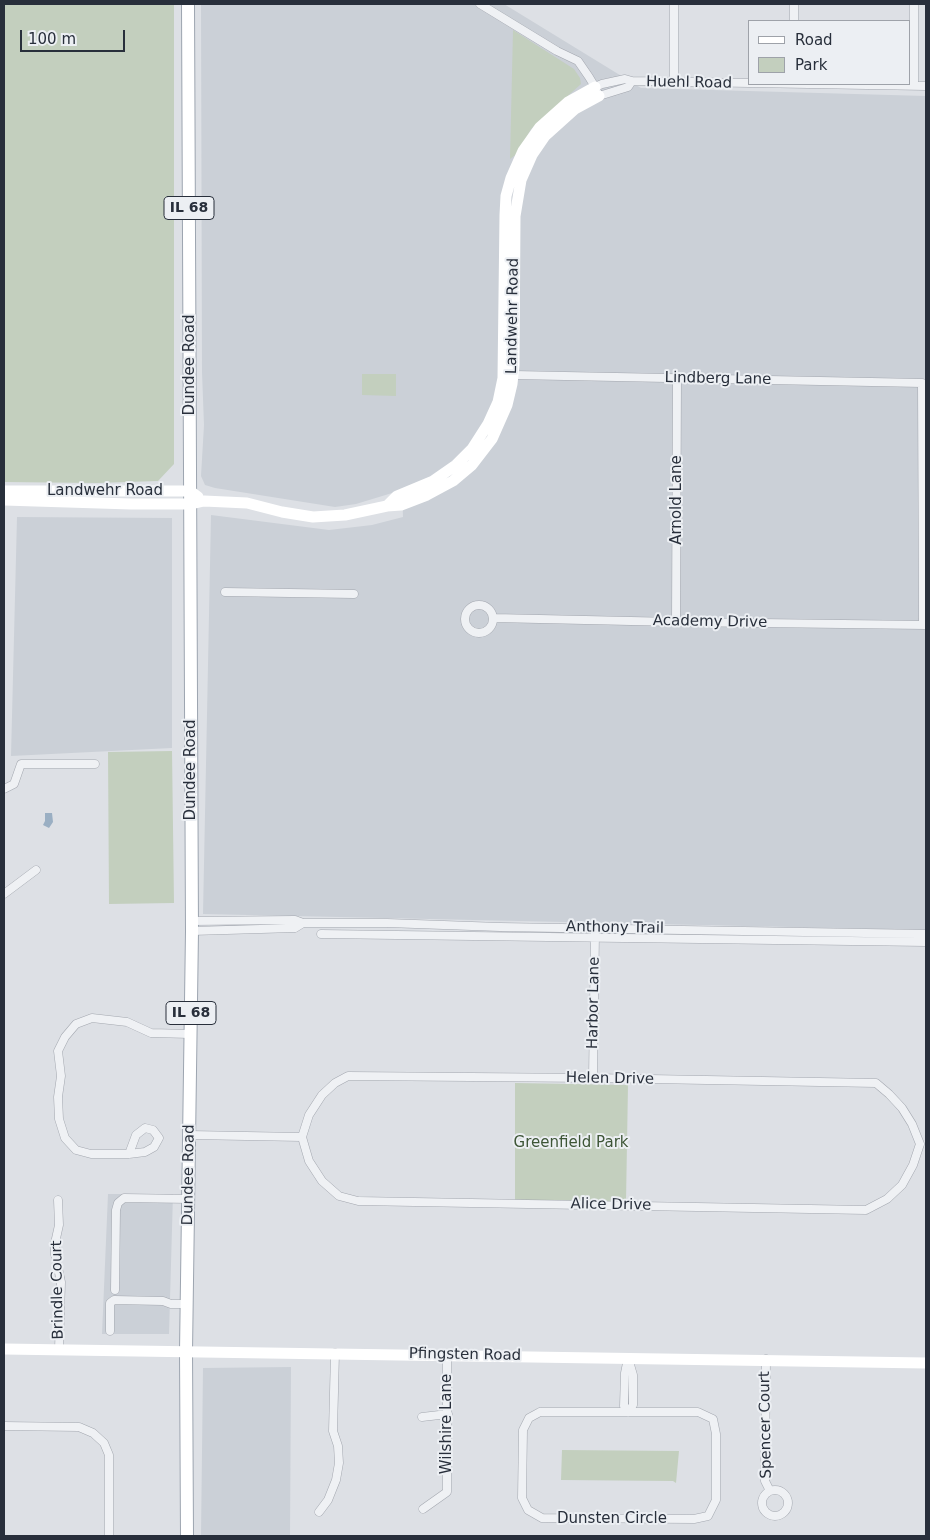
<!DOCTYPE html>
<style>
body{margin:0}
#map{position:relative;width:930px;height:1540px;overflow:hidden;background:#dde0e5;font-family:"DejaVu Sans",sans-serif}
canvas{display:block}
.frame{position:absolute;inset:0;border:5px solid #282f3b;pointer-events:none}
.legend{position:absolute;left:748px;top:20px;width:162px;height:65px;box-sizing:border-box;background:#eceff3;border:1px solid #9ea2a9;margin:0;padding:6px 9px;list-style:none;font-size:15px;color:#282f3b}
.legend li{display:flex;align-items:center;gap:10px;height:25px}
.legend b{width:25px;border:1px solid #9ea2a9}
.scale{position:absolute;left:20px;top:30px;width:105px;height:22px;box-sizing:border-box;border:2px solid #282f3b;border-top:0;padding-left:6px;font-size:15px;line-height:18px;white-space:nowrap;color:#282f3b;-webkit-text-stroke:4px #eceff3;paint-order:stroke}
</style>
<div id="map">
<canvas width="930" height="1540"></canvas>
<div class="frame"></div>
<ul class="legend">
<li><b style="height:6px;background:#fff"></b>Road</li>
<li><b style="height:14px;background:#c3cfbe"></b>Park</li>
</ul>
<div class="scale">100 m</div>
</div>
<script>
const ctx = document.querySelector('canvas').getContext('2d');
ctx.lineJoin = 'round';
function fillPath(path, color) { ctx.fillStyle = color; ctx.fill(path, 'evenodd'); }
const toPath = rows => new Path2D(rows.map(r => 'M' + r).join(''));
function trace(path, color, width, dash) { ctx.strokeStyle = color; ctx.lineWidth = width; ctx.lineCap = dash ? 'butt' : 'round'; ctx.setLineDash(dash || []); ctx.stroke(path); }
function write(font, color, halo, rows, align = 'center') {
  ctx.font = font + ' "DejaVu Sans",sans-serif'; ctx.lineWidth = 4; ctx.setLineDash([]); ctx.textBaseline = 'middle'; ctx.strokeStyle = halo; ctx.fillStyle = color; for (const [text, x, y, turn = 0] of rows) {
    ctx.save(); ctx.translate(x, y); ctx.rotate((+turn || 0) * Math.PI / 180); ctx.textAlign = isNaN(turn) ? turn : align; if (halo) ctx.strokeText(text, 0, 0); ctx.fillText(text, 0, 0); ctx.restore();
  }
}
const built = toPath([
 [201,4,504,4,641,88,926,96,926,930,203,914,211,515,329,530,372,525,403,517,402,490,356,504,335,507,215,488,205,485,201,476,204,425,202,372],
 [17,517,172,518,172,748,11,756],
 [108,1194,173,1194,169,1334,102,1334],
 [291,1367,290,1536,201,1536,203,1368]
]);
const green = toPath([
 [4,4,174,4,174,464,158,481,97,483,4,482],
 [513,30,574,69,580,78,581,84,531,129,518,153,510,159],
 [362,374,396,374,396,396,362,395],
 [172,751,174,903,109,904,108,752],
 [515,1083,628,1085,626,1202,515,1200],
 [562,1450,679,1451,676,1483,673,1481,561,1480]
]);
const water = toPath([
 [45,813,52,813,53,822,49,828,43,825,45,821]
]);
const street = toPath([
 [480,4,557,51,578,61,589,77,595,87,599,96,628,87,632,81,625,79,602,84,595,87],
 [794,4,794,21],
 [914,4,914,85],
 [632,81,926,86],
 [674,82,674,4],
 [514,375,922,383,923,625],
 [225,592,354,594],
 '465 619a14 14 0 1 1 28 0a14 14 0 1 1-28 0Z',
 [494,618,676,622,926,625],
 [676,622,677,378],
 [4,789,14,784,21,764,95,764],
 [4,894,36,870],
 [192,921,295,920,303,923,295,928,192,931],
 [303,923,387,923,500,927,926,934],
 [321,934,926,942],
 [593,1078,595,933],
 [190,1135,302,1137],
 [302,1137,309,1161,322,1181,339,1196,358,1201,866,1210,887,1199,902,1185,913,1165,920,1144],
 [302,1137,309,1115,322,1095,335,1083,348,1076,593,1078,876,1083,889,1094,902,1108,912,1124,920,1144],
 [129,1154,136,1135,145,1128,153,1130,159,1138,154,1147,145,1152,129,1154,91,1154,76,1150,65,1138,59,1119,58,1097,61,1076,58,1051,65,1037,76,1024,92,1018,127,1022,151,1033,190,1034],
 [58,1200,59,1225,55,1243,55,1254,61,1282,59,1349],
 [115,1290,116,1210,118,1203,124,1198,189,1199],
 [110,1331,110,1303,114,1300,163,1301,171,1304,187,1304],
 [628,1358,633,1375,633,1405,628,1412,624,1406,625,1373,628,1358],
 [766,1359,765,1481,770,1491],
 [540,1412,698,1412,713,1419,716,1434,716,1500,708,1516,694,1519,542,1518,528,1510,522,1498,523,1430,529,1418,540,1412],
 [422,1417,448,1414],
 [4,1426,79,1427,93,1433,104,1443,109,1455,109,1536],
 '762 1503a13 13 0 1 1 26 0a13 13 0 1 1-26 0Z',
 [423,1509,447,1492,447,1355],
 [319,1512,328,1500,336,1480,339,1463,338,1446,333,1431,335,1353]
]);
const secondary = toPath([
 [4,491,190,491,198,497],
 [4,500,131,504,191,504,204,501,247,503,282,512,313,517,345,515,387,506,401,505,427,495,453,481,472,465,492,439,507,405,512,384,514,365,515,216,521,180,532,155,545,136,575,109,599,96],
 [387,506,397,496,433,481,456,465,472,449,488,424,498,402,503,378,505,215,506,196,511,178,523,151,540,127,568,102,595,87],
 [4,1349,926,1363]
]);
const primary = toPath([
 [187,1536,186,1351,192,931,188,4]
]);
const shields = [
 [189,208,50],
 [191,1013,50]
];
const shieldNames = [
 ["IL 68",189,208],
 ["IL 68",191,1013]
];
const streetNames = [
 ["Huehl Road",689,83,1],
 ["Landwehr Road",513,316,-89],
 ["Dundee Road",190,365,-90],
 ["Lindberg Lane",718,379,1],
 ["Landwehr Road",105,491],
 ["Arnold Lane",677,500,-90],
 ["Academy Drive",710,622,1],
 ["Dundee Road",191,770,-90],
 ["Anthony Trail",615,928,1],
 ["Harbor Lane",594,1003,-89],
 ["Helen Drive",610,1079,1],
 ["Dundee Road",189,1175,-89],
 ["Alice Drive",611,1205,1],
 ["Brindle Court",58,1290,-91],
 ["Pfingsten Road",465,1355,1],
 ["Wilshire Lane",447,1424,-90],
 ["Spencer Court",766,1425,-91],
 ["Dunsten Circle",612,1519]
];
const parkNames = [
 ["Greenfield Park",571,1143]
];
fillPath(built, '#cbd0d7');
fillPath(green, '#c3cfbe');
fillPath(water, '#9aafc3');
trace(street, '#a3a7af', 9);
trace(primary, '#9da5b0', 14);
trace(street, '#eff1f4', 8);
trace(secondary, '#fff', 11);
trace(primary, '#fff', 12);
for (const [x, y, w] of shields) { const box = new Path2D(); box.roundRect(x - w / 2, y - 11.5, w, 23, 4); ctx.fillStyle = '#eceff3'; ctx.fill(box); trace(box, '#282f3b', 1); }
write('bold 14px', '#282f3b', null, shieldNames);
write('15px', '#282f3b', '#eceff3', streetNames);
write('15px', '#3d5536', '#eceff3', parkNames);
</script>
